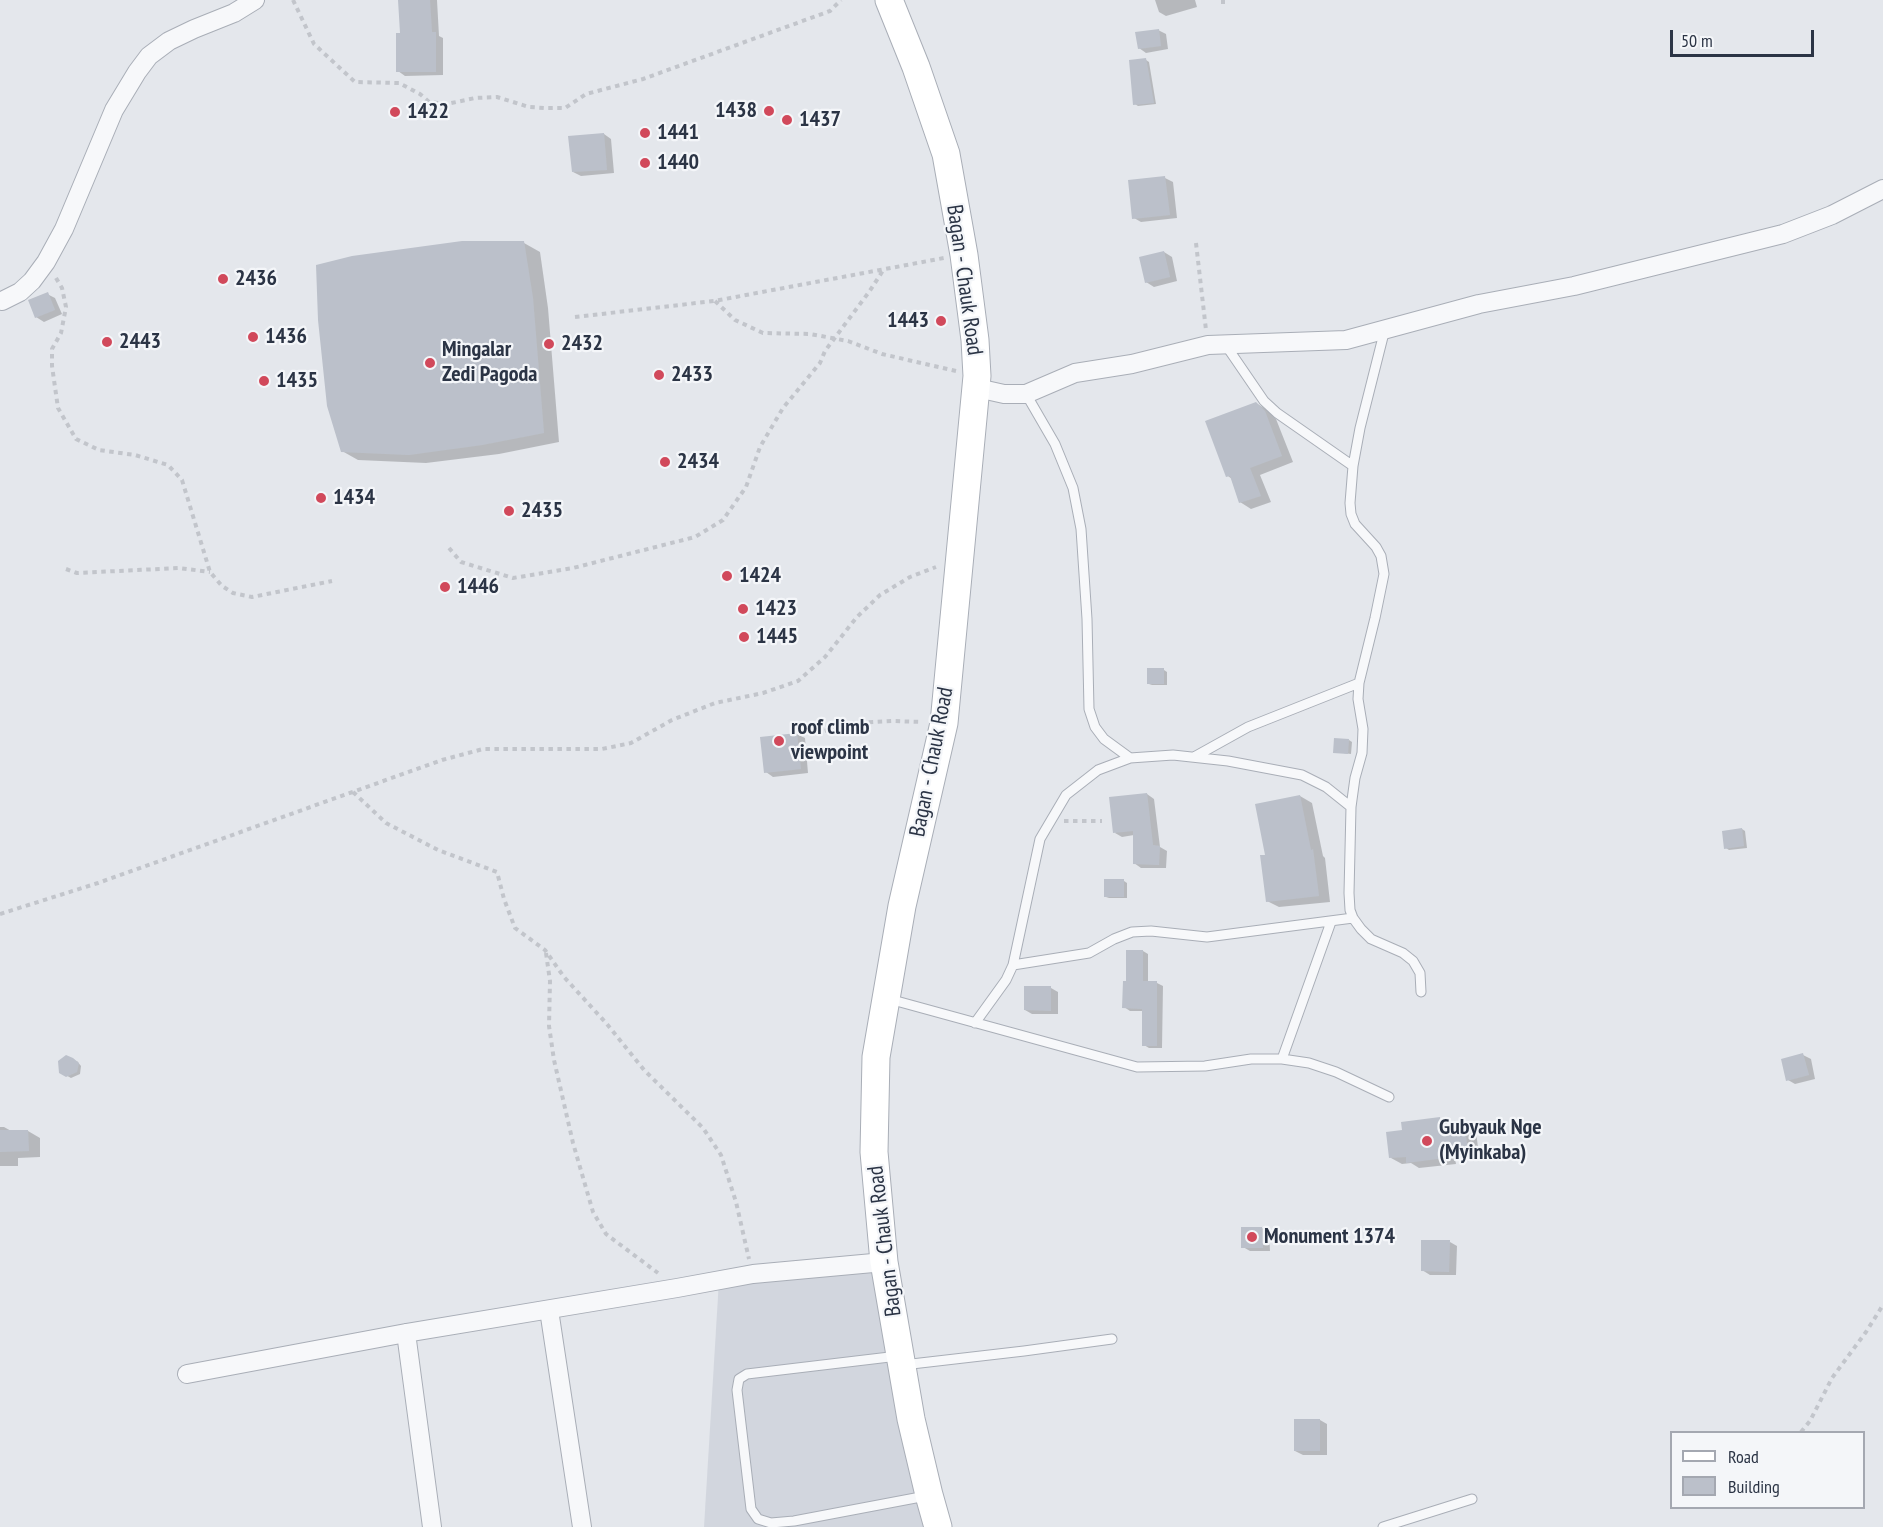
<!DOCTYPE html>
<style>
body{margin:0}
#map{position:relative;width:1883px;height:1527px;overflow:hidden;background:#e4e7ec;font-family:"PT Sans Narrow",sans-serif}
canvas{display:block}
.legend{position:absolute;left:1670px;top:1431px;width:195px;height:78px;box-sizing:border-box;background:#f4f6f9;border:2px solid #a4a8b1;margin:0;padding:8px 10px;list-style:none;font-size:18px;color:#2b3445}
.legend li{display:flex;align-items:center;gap:12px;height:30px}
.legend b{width:30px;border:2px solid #a4a8b1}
.scale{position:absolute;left:1670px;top:30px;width:144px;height:27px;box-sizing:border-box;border:3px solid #2b3445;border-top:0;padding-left:8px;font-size:18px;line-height:21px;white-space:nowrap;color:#2b3445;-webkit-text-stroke:4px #f4f6f9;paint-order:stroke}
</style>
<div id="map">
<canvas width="1883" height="1527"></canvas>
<ul class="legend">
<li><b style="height:8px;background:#fff"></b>Road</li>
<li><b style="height:16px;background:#bbc0ca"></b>Building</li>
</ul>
<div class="scale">50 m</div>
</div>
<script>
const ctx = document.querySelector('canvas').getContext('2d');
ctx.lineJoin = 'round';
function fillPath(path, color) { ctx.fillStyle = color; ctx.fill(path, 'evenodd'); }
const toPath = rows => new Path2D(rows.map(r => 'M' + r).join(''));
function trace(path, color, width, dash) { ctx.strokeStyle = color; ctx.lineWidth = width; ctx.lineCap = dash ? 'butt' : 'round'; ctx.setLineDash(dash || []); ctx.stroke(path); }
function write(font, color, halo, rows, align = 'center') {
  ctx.font = font + ' "PT Sans Narrow",sans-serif'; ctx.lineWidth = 4.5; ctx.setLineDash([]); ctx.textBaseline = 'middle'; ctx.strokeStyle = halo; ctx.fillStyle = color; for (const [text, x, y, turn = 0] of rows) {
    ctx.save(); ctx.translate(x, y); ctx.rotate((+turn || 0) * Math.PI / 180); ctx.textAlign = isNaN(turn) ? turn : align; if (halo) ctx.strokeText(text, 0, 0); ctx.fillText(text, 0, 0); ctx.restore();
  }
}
const built = toPath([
 [884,1262,938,1527,704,1527,719,1280]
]);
const shadow = toPath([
 [400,0,437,0,439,36,443,38,443,75,405,76,398,71,401,34],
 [1155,0,1195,0,1197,7,1166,16,1159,12],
 [1158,30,1166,34,1168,49,1146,53,1139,48],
 [1146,60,1149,62,1156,104,1138,106,1135,104],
 [604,134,611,139,614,173,581,176,573,172],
 [1165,178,1173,182,1177,218,1141,222,1134,218],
 [524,243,540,252,548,308,559,442,499,454,426,463,358,460,342,451],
 [1164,252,1172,257,1177,281,1154,287,1146,282],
 [47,294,55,298,62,314,44,322,36,317],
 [1256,403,1267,410,1276,419,1293,462,1260,475,1271,502,1251,509,1240,502,1232,479,1228,476],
 [1164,670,1167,672,1167,685,1152,685,1149,684],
 [797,734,805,738,808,773,773,777,766,772,762,738],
 [1349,740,1352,742,1351,754,1335,752],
 [1147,794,1154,799,1160,847,1167,851,1166,868,1141,868,1134,863,1134,835,1122,837,1115,833],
 [1300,796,1312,803,1323,856,1325,858,1330,902,1279,907,1267,901,1267,856],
 [1742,829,1745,831,1747,848,1729,850,1726,848],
 [1124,881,1127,883,1127,898,1109,898,1106,897],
 [1143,951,1148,954,1148,982,1157,983,1163,986,1162,1048,1149,1048,1144,1045,1144,1011,1130,1011,1124,1007,1128,982],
 [1051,988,1058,992,1058,1014,1032,1014,1025,1010],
 [1803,1055,1811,1059,1815,1079,1795,1084,1788,1080],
 [77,1061,81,1066,80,1074,71,1078,60,1072],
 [1440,1119,1452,1126,1464,1124,1476,1131,1479,1156,1455,1158,1456,1164,1419,1168,1411,1163,1402,1164,1391,1158,1404,1132],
 [0,1127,4,1127,13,1132,28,1131,40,1138,40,1157,18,1158,18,1166,0,1166],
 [1242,1228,1262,1228,1269,1232,1270,1251,1250,1251,1243,1247],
 [1450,1242,1457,1246,1456,1275,1430,1275,1422,1270],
 [1320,1420,1327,1424,1327,1455,1303,1455,1295,1451]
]);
const building = toPath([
 [398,0,430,0,432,32,436,32,436,72,396,72,396,33,400,33],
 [1159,29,1161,46,1138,49,1135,32],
 [1146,58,1154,103,1133,105,1129,60],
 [604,133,607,170,572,172,568,136],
 [1165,176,1170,215,1132,219,1128,180],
 [462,241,524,241,533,298,544,433,482,445,409,455,341,452,327,406,318,320,316,265,352,256],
 [1164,251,1170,277,1145,283,1139,257],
 [48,292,55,310,35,318,28,300],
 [1256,402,1265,411,1282,456,1250,468,1261,496,1239,503,1230,476,1226,477,1205,421],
 [1147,668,1164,668,1164,684,1147,684],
 [797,733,801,769,764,773,760,737],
 [1334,738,1349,739,1348,754,1333,753],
 [1147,793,1153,845,1160,846,1159,865,1133,864,1133,831,1113,833,1109,797],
 [1300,795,1311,850,1313,849,1319,896,1266,902,1260,855,1265,855,1255,804],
 [1742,828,1744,846,1724,849,1722,831],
 [1104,879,1124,879,1124,897,1104,897],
 [1126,950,1143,950,1143,981,1157,981,1157,1046,1142,1046,1142,1009,1122,1008,1123,981,1126,981],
 [1024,986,1051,986,1051,1011,1024,1010],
 [1803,1053,1809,1075,1786,1081,1781,1059],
 [66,1055,73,1058,79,1063,77,1072,66,1077,59,1073,58,1061],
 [1440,1117,1441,1125,1464,1123,1468,1150,1444,1152,1445,1158,1406,1163,1406,1157,1389,1158,1386,1132,1402,1130,1401,1122],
 [0,1130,28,1130,29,1151,0,1152],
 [1241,1227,1262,1227,1263,1248,1241,1248],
 [1421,1240,1450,1240,1449,1272,1421,1271],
 [1294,1419,1320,1419,1320,1451,1294,1451]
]);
const path = toPath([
 [293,0,314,44,355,82,399,83,420,94,429,102,447,104,475,98,497,97,529,107,545,108,565,108,586,94,643,79,830,11,841,0],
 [1223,0,1223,4],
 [1196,243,1206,330],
 [56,278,62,288,66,307,61,333,52,349,52,366,58,408,76,439,99,450,135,455,168,465,182,480,210,572,222,586,233,593,252,597,332,581],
 [715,301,735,320,763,333,810,334,848,341,882,354,956,371],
 [575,317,714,301,944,258],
 [449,548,461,562,513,578,573,568,695,537,723,520,746,487,760,447,783,408,820,363,825,351,869,292,884,269],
 [66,569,77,573,179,568,210,572],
 [816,733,854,723,893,721,922,722],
 [353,792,386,823,438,850,497,872,504,899,515,928,545,950,564,977,606,1023,644,1070,703,1128,721,1155,736,1202,749,1259],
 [1064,821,1102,821],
 [0,914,98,883,442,760,483,749,602,749,631,743,672,720,715,703,763,693,798,681,825,657,857,617,880,595,910,577,936,567],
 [546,953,550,981,549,1026,554,1060,573,1143,593,1212,606,1234,658,1273],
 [1801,1432,1810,1421,1832,1378,1866,1332,1883,1305]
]);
const lane = toPath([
 [1385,329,1360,428,1353,466,1350,503,1351,514,1355,524,1376,547,1381,556,1384,574,1375,618,1359,683,1358,699,1363,729,1362,753,1355,778,1351,807,1349,893,1350,910,1353,918,1361,929,1371,939,1403,953,1413,961,1420,973,1421,992],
 [1225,344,1264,401,1277,413,1353,466],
 [1026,394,1055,444,1073,488,1081,529,1087,619,1089,709,1095,727,1104,739,1130,758],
 [1194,757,1248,727,1359,683],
 [1013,965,1040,839,1066,795,1098,770,1130,758,1173,755,1228,761,1302,775,1326,787,1351,807],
 [889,999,1137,1067,1205,1066,1251,1059,1282,1059,1309,1063,1336,1072,1389,1097],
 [975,1023,1006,980,1013,965,1089,953,1114,939,1132,932,1151,931,1207,937,1353,918],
 [1282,1059,1331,922],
 [898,1356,747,1374,739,1379,737,1390,751,1509,758,1519,771,1523,794,1521,926,1496],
 [903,1365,1024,1351,1112,1339],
 [1383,1527,1472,1499]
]);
const street = toPath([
 [2,301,20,292,32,281,46,262,64,229,114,110,137,72,149,56,169,41,194,29,234,13,255,0],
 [977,388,1004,394,1026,394,1075,373,1132,364,1208,345,1346,340,1479,304,1574,286,1783,234,1832,215,1883,189],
 [549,1310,582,1527],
 [406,1333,432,1527],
 [187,1374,406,1333,677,1288,753,1274,884,1262]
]);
const secondary = toPath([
 [889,0,916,67,946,154,964,255,975,340,977,376,944,723,902,906,876,1057,874,1152,884,1262,911,1419,929,1495,938,1527]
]);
const markers = [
 [769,111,6,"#d1495b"],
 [395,112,6,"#d1495b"],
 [787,120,6,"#d1495b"],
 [645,133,6,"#d1495b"],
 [645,163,6,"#d1495b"],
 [223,279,6,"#d1495b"],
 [941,321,6,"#d1495b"],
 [253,337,6,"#d1495b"],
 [107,342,6,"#d1495b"],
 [549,344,6,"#d1495b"],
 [430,363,6,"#d1495b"],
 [659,375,6,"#d1495b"],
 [264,381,6,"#d1495b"],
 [665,462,6,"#d1495b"],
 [321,498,6,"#d1495b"],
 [509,511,6,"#d1495b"],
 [727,576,6,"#d1495b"],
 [445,587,6,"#d1495b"],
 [743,609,6,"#d1495b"],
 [744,637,6,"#d1495b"],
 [779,741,6,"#d1495b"],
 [1427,1141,6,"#d1495b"],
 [1252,1237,6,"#d1495b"]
];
const poiNames = [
 ["1438",757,111,"right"],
 ["1422",407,112],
 ["1437",799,120],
 ["1441",657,133],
 ["1440",657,163],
 ["2436",235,279],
 ["1443",929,321,"right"],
 ["1436",265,337],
 ["2443",119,342],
 ["2432",561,344],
 ["Mingalar",442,350],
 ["Zedi Pagoda",442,375],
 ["2433",671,375],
 ["1435",276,381],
 ["2434",677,462],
 ["1434",333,498],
 ["2435",521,511],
 ["1424",739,576],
 ["1446",457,587],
 ["1423",755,609],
 ["1445",756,637],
 ["roof climb",791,728],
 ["viewpoint",791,753],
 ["Gubyauk Nge",1439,1128],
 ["(Myinkaba)",1439,1153],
 ["Monument 1374",1264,1237]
];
const streetNames = [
 ["Bagan - Chauk Road",964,280,82],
 ["Bagan - Chauk Road",932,762,-79],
 ["Bagan - Chauk Road",885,1241,-97]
];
fillPath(built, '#d2d6de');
fillPath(shadow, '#0003');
fillPath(building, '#bbc0ca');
trace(lane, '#a9aeb7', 11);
trace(street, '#a9aeb7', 20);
trace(secondary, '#a9aeb7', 29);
trace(path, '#c2c5cb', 4, [4.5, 4.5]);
trace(lane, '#f7f8fa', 9);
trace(street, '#f7f8fa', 18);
trace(secondary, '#fff', 27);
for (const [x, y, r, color] of markers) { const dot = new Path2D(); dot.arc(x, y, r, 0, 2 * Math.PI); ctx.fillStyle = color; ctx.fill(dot); trace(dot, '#f4f6f9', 2); }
write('bold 22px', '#2b3445', '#f4f6f9', poiNames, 'left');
write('22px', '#2b3445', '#f4f6f9', streetNames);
</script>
